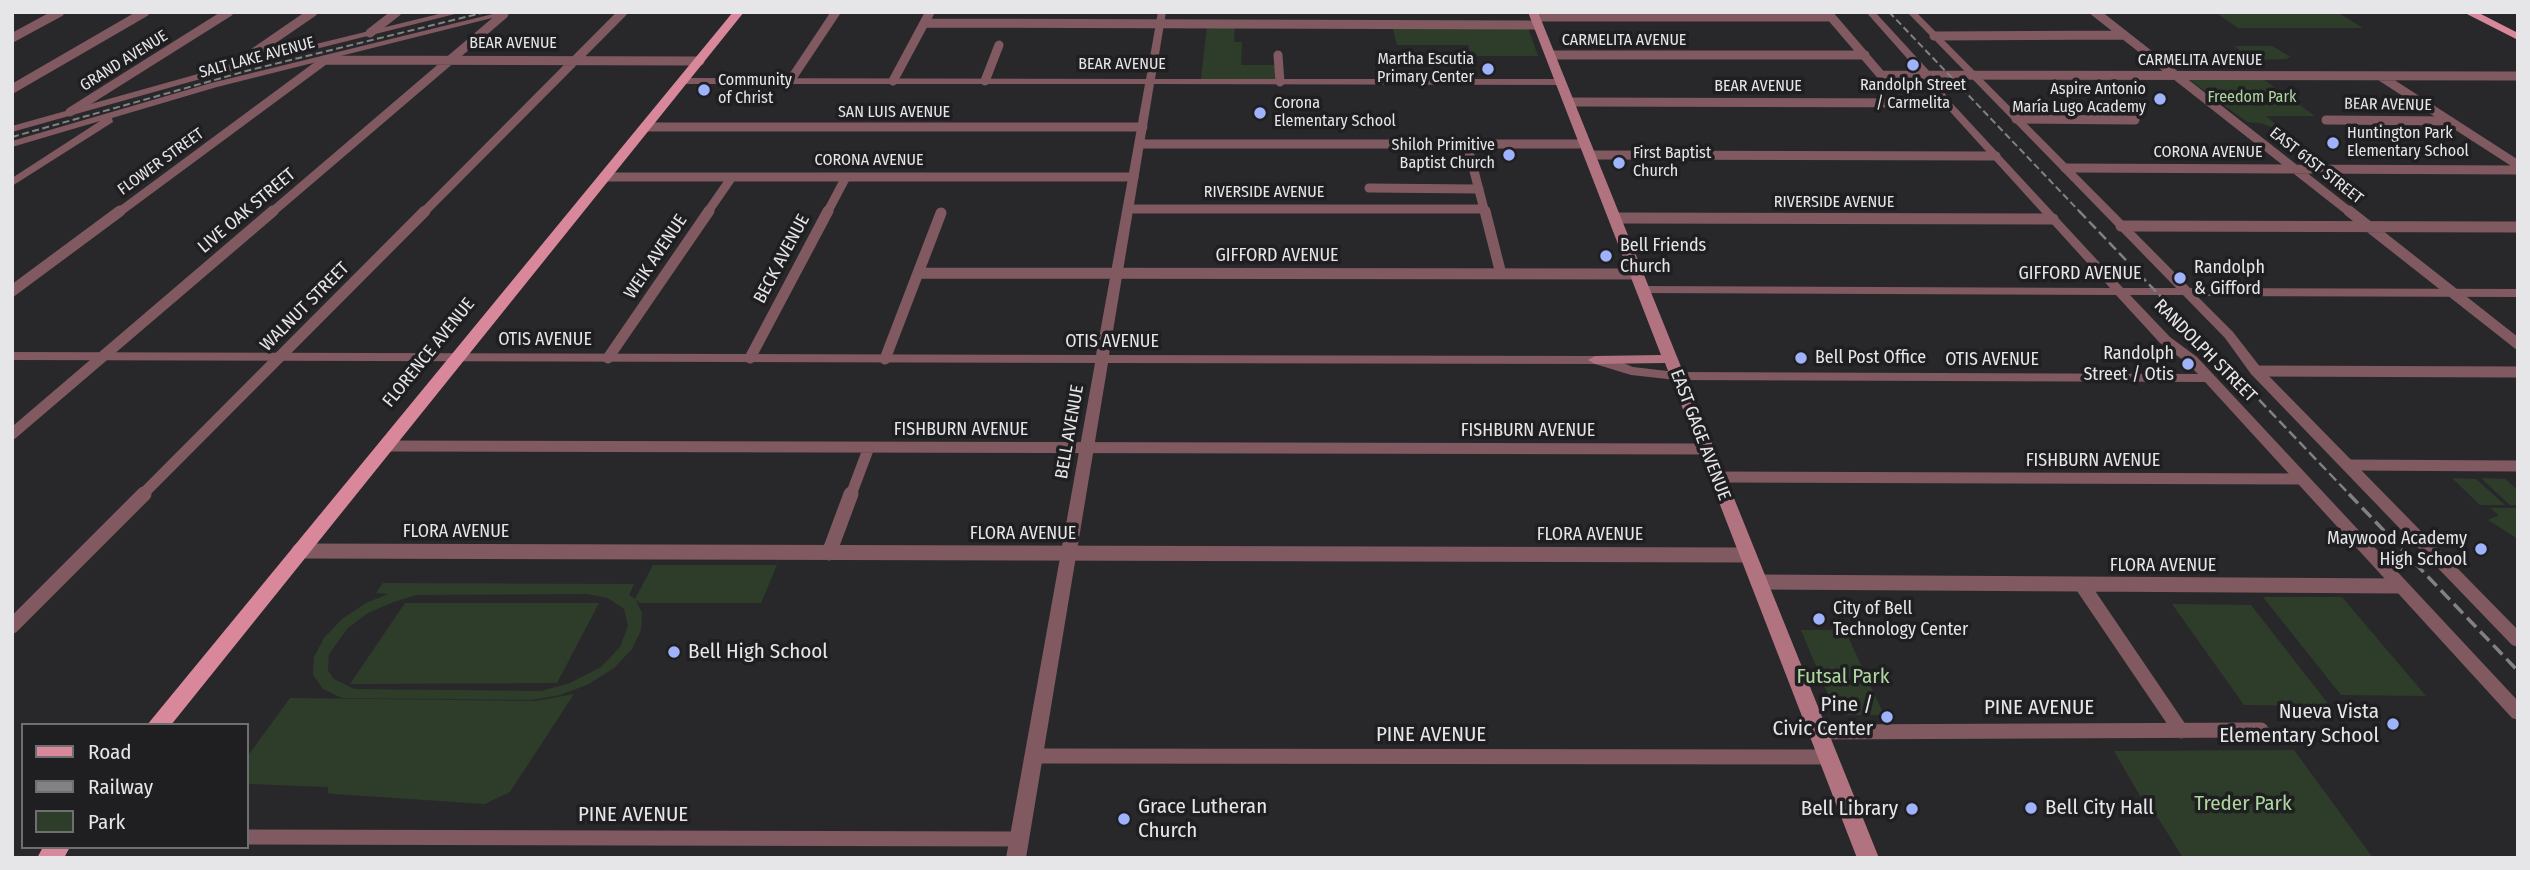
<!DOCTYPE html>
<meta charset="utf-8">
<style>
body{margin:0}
#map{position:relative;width:2530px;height:870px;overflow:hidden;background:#28282b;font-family:"Fira Sans Condensed",sans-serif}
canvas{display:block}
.frame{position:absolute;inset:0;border:14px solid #e6e5e8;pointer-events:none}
.legend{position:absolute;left:21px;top:723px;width:228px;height:126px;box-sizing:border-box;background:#1f1e21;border:2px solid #6f6e71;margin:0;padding:9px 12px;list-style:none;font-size:21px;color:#e6e5e8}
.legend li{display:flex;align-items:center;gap:14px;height:35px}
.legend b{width:35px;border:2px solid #6f6e71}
</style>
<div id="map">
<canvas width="2530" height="870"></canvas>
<div class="frame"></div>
<ul class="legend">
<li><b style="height:9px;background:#d8889a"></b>Road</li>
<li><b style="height:9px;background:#828184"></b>Railway</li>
<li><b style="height:19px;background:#2e3d2a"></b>Park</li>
</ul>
</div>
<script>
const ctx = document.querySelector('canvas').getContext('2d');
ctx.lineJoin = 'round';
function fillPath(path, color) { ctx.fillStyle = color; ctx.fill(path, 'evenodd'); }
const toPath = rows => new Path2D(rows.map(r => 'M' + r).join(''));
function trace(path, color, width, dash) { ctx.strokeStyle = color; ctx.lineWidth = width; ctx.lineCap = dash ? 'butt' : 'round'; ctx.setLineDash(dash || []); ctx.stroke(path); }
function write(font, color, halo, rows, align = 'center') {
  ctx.font = font + ' "Fira Sans Condensed",sans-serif'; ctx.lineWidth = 7; ctx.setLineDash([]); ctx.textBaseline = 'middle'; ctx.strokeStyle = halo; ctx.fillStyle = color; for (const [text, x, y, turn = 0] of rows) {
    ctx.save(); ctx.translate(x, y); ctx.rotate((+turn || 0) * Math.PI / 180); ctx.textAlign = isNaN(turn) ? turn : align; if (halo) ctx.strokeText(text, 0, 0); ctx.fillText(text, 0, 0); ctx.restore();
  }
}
const green = toPath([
 [2215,12,2337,12,2363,28,2238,28],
 [1207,26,1235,26,1234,42,1242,42,1241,65,1277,65,1277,79,1201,79],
 [1392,26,1528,28,1538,56,1472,56,1468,45,1397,45],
 [2234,46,2272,46,2291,57,2287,57,2288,59,2245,60,2243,53],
 [2263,79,2315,116,2266,116,2283,131,2260,123,2247,122,2190,80],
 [2452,478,2476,479,2505,505,2480,505],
 [2481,478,2505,479,2518,490,2518,505,2510,505],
 [2490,508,2518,508,2518,539,2488,520,2499,515],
 [653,565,777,565,761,603,640,603,636,600,642,613,641,630,632,649,614,668,589,684,560,695,532,700,342,698,323,689,313,675,314,657,324,638,342,619,366,603,388,594,376,593,383,583,634,584,629,595,635,599],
 [587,594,608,598,624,609,628,626,620,647,601,667,570,683,541,691,354,689,334,679,328,671,329,654,348,628,368,613,394,602,416,595],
 [2263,597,2342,597,2426,696,2341,695],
 [405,603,599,603,557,683,350,684],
 [2172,604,2251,605,2330,706,2244,705],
 [1801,630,1845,630,1884,715,1845,715,1834,709],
 [574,694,510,792,485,804,335,794,328,793,328,787,247,784,247,757,290,698,536,701],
 [2294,750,2373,858,2183,858,2160,821,2149,806,2146,806,2114,751]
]);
const minorFar2 = toPath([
 [1827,12,1881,75,2518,76],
 [2095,12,2351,213],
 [1535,17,1831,17],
 [925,23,1538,25],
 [370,33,397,12],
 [1934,36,2124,35],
 [12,38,60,12],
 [1278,55,1280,82],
 [1550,55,1865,55],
 [325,60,700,61],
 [233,67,313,12],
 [2380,76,2518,165],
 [790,81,836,12],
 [893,81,930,12],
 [985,81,999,45],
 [12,89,145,12],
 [1569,102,1947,103],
 [70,112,229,12],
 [2016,119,2135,120],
 [2326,120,2450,121],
 [646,127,1143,127],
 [1140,144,1586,144],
 [1467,144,1485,213],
 [1590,155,1996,156],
 [2065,168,2518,170],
 [605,177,1134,177],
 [1369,188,1479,189],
 [1128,209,1484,209],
 [118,213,325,60],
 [271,213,504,14],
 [423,213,623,12],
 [707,213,732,177],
 [827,213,846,177]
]);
const minorFar1 = toPath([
 [1485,211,1501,274],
 [2349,211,2518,344],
 [1615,218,2053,219],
 [2121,226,2518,227],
 [918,273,1637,274],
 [12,291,120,211],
 [608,358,709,211],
 [750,358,828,211],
 [885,359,941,213],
 [2256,371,2518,372],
 [12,434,273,211],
 [385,446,1705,449],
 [2348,465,2518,466],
 [1716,477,2302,479],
 [142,495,425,211],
 [851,495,869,447]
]);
const minor = toPath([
 [299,551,1747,555],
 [829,553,851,494],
 [1758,582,2400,586],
 [2082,585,2181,731],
 [12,626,144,494],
 [1818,732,2261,730],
 [1034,756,1828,757],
 [247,837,1020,839]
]);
const tertiary = toPath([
 [447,12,463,12,236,69,12,132,12,126,230,65,447,12],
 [501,12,516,12,217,87,112,118,113,122,12,186,12,178,100,121,12,147,12,141,211,83,501,12],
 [1158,12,1166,12,1155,79,1561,79,1566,82,1561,85,1154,84,1109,355,1595,356,1614,359,1633,367,1676,372,2198,374,2187,363,2160,343,2116,295,1639,293,1637,290,1643,286,2110,288,1944,105,1932,88,1890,82,1878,77,1876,75,1881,72,1892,77,1928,82,1866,12,1875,12,1931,73,1950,101,2123,288,2176,288,1907,12,1916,12,2190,288,2518,289,2518,297,2197,296,2233,332,2261,368,2518,630,2518,647,2512,645,2251,374,2225,338,2183,295,2130,295,2170,337,2197,357,2518,701,2518,720,2512,718,2205,382,1676,380,1631,375,1595,364,1108,363,1026,858,1006,858,1095,363,12,360,12,352,1096,355,1145,84,683,84,678,81,683,78,1146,79,1158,12]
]);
const secondary = toPath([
 [1528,12,1538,12,1879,858,1857,858,1665,363,1595,364,1588,360,1595,356,1661,355,1528,12]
]);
const primary = toPath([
 [733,12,744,12,171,725,147,725,733,12],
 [2463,12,2477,12,2518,33,2518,40,2463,12],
 [43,847,70,847,64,858,37,858,43,847]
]);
const railFar2 = toPath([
 [1889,12,2081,213],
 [12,137,250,70,486,12]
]);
const railFar1 = toPath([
 [2079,211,2350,495]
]);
const rail = toPath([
 [2349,494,2518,671]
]);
const markers = [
 [1913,65,7,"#9fb3fd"],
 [1488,69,7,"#9fb3fd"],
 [704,90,7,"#9fb3fd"],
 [2160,99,7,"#9fb3fd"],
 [1260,113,7,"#9fb3fd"],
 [2333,143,7,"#9fb3fd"],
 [1509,155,7,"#9fb3fd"],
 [1619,163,7,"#9fb3fd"],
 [1606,256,7,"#9fb3fd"],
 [2180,278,7,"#9fb3fd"],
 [1801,358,7,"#9fb3fd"],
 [2188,364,7,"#9fb3fd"],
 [2481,549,7,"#9fb3fd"],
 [1819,619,7,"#9fb3fd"],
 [674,652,7,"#9fb3fd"],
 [1887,717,7,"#9fb3fd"],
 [2393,724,7,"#9fb3fd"],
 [2031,808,7,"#9fb3fd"],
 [1912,809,7,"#9fb3fd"],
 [1124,819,7,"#9fb3fd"]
];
const farStreetnames = [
 ["CARMELITA AVENUE",1624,41],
 ["BEAR AVENUE",513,44],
 ["SALT LAKE AVENUE",257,58,-15],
 ["GRAND AVENUE",124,61,-32],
 ["CARMELITA AVENUE",2200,61],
 ["BEAR AVENUE",1122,65],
 ["BEAR AVENUE",1758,87],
 ["BEAR AVENUE",2388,105,1],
 ["SAN LUIS AVENUE",894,113],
 ["CORONA AVENUE",2208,153],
 ["CORONA AVENUE",869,161],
 ["FLOWER STREET",161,162,-36],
 ["EAST 61ST STREET",2316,166,38],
 ["RIVERSIDE AVENUE",1264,193],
 ["RIVERSIDE AVENUE",1834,203]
];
const farPoinames = [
 ["Martha Escutia",1474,60,"right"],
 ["Primary Center",1474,78,"right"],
 ["Community",718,81],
 ["of Christ",718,99],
 ["Randolph Street",1913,86,"center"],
 ["/ Carmelita",1913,104,"center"],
 ["Aspire Antonio",2146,90,"right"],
 ["María Lugo Academy",2146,108,"right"],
 ["Corona",1274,104],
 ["Elementary School",1274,122],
 ["Huntington Park",2347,134],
 ["Elementary School",2347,152],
 ["Shiloh Primitive",1495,146,"right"],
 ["Baptist Church",1495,164,"right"],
 ["First Baptist",1633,154],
 ["Church",1633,172]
];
const farParknames = [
 ["Freedom Park",2252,98]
];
const streetNames = [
 ["LIVE OAK STREET",247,211,-40],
 ["GIFFORD AVENUE",1277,256],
 ["WEIK AVENUE",656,257,-56],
 ["BECK AVENUE",782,259,-62],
 ["GIFFORD AVENUE",2080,274],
 ["WALNUT STREET",305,307,-45],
 ["OTIS AVENUE",545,340],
 ["OTIS AVENUE",1112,342],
 ["RANDOLPH STREET",2205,351,45],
 ["FLORENCE AVENUE",429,353,-51],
 ["OTIS AVENUE",1992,360],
 ["FISHBURN AVENUE",961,430],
 ["FISHBURN AVENUE",1528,431],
 ["BELL AVENUE",1070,432,-80],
 ["EAST GAGE AVENUE",1700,435,69],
 ["FISHBURN AVENUE",2093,461],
 ["FLORA AVENUE",456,532],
 ["FLORA AVENUE",1023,534],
 ["FLORA AVENUE",1590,535],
 ["FLORA AVENUE",2163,566]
];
const poiNames = [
 ["Bell Friends",1620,246],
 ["Church",1620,267],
 ["Randolph",2194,268],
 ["& Gifford",2194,289],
 ["Randolph",2174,354,"right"],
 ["Street / Otis",2174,375,"right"],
 ["Bell Post Office",1815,358],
 ["Maywood Academy",2467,539,"right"],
 ["High School",2467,560,"right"],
 ["City of Bell",1833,609],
 ["Technology Center",1833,630]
];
const nearPoinames = [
 ["Bell High School",688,652],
 ["Pine /",1873,705,"right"],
 ["Civic Center",1873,729,"right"],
 ["Nueva Vista",2379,712,"right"],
 ["Elementary School",2379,736,"right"],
 ["Grace Lutheran",1138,807],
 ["Church",1138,831],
 ["Bell City Hall",2045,808],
 ["Bell Library",1898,809,"right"]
];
const nearParknames = [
 ["Futsal Park",1843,677],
 ["Treder Park",2243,804]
];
const nearStreetnames = [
 ["PINE AVENUE",2039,708],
 ["PINE AVENUE",1431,735],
 ["PINE AVENUE",633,815]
];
fillPath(green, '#2e3d2a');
trace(minorFar2, '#805961', 9);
trace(minorFar1, '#805961', 11);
trace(minor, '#805961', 15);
fillPath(tertiary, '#805961');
fillPath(secondary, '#b27381');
fillPath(primary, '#d8889a');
trace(railFar2, '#828184', 2, [7, 3.5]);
trace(railFar1, '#828184', 2.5, [10, 4.5]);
trace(rail, '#828184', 3.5, [13, 6]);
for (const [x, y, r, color] of markers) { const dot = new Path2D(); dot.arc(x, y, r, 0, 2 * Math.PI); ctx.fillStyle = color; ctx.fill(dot); trace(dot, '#1f1e21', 2.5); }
write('16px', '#e6e5e8', '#1f1e21', farStreetnames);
write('16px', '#e6e5e8', '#1f1e21', farPoinames, 'left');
write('16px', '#add79f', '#1f1e21', farParknames);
write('18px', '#e6e5e8', '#1f1e21', streetNames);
write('18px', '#e6e5e8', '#1f1e21', poiNames, 'left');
write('21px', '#e6e5e8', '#1f1e21', nearPoinames, 'left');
write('21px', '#add79f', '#1f1e21', nearParknames);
write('21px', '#e6e5e8', '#1f1e21', nearStreetnames);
</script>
